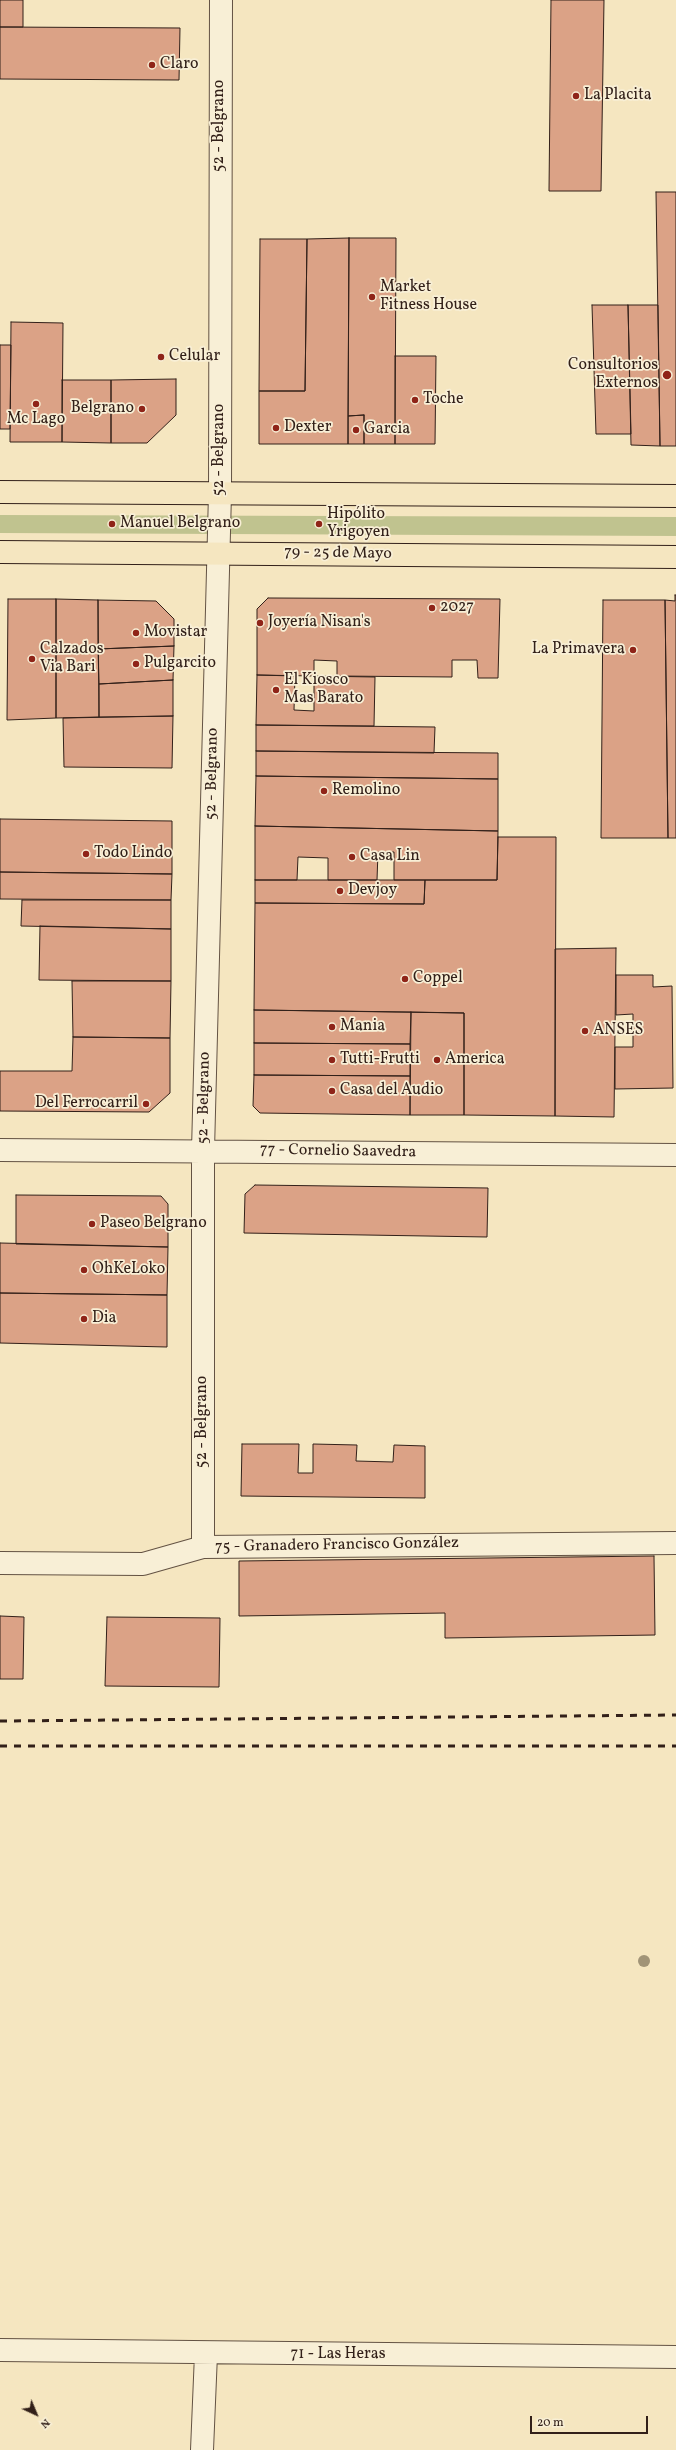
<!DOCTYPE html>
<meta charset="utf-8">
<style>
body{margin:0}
#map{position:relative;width:676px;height:2450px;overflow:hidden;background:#f5e6c0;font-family:Vollkorn,serif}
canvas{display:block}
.north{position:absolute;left:16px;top:2394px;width:40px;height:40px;-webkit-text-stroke:3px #f8efd6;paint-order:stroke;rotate:136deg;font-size:11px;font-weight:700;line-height:16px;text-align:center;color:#322019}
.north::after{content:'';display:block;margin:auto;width:14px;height:18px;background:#322019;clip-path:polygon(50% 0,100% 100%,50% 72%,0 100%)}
.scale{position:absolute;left:530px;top:2416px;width:118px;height:18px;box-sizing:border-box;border:2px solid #322019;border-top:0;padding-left:5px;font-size:12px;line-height:14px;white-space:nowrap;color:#322019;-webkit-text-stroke:3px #f8efd6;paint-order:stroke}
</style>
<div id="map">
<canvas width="676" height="2450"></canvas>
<div class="north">N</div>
<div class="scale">20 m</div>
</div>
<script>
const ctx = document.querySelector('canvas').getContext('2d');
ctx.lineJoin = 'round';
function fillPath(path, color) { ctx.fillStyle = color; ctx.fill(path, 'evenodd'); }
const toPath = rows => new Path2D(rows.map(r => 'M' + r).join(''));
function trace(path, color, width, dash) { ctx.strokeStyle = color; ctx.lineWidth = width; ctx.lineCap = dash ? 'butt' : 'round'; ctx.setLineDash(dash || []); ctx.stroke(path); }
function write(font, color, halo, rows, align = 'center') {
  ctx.font = font + ' Vollkorn,serif'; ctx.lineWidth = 3.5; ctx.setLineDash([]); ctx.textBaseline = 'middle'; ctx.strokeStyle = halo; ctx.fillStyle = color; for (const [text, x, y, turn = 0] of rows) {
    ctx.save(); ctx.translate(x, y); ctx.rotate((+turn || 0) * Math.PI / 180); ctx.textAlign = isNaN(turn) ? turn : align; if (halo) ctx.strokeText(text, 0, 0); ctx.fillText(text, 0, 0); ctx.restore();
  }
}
const green = toPath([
 [0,515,676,517,676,536,0,533]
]);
const building = toPath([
 [0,0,23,0,23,27,0,27,0,0],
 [551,0,604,0,601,191,549,191,551,0],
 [0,27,180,28,179,80,0,79,0,27],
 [656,192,676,192,676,446,660,446,656,192],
 [349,238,396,238,395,444,364,444,364,415,348,416,349,238],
 [349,238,348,444,259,444,259,391,305,391,307,239,349,238],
 [260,239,307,239,305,391,259,391,260,239],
 [592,305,628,305,631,434,596,434,592,305],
 [628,305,658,305,660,446,631,445,628,305],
 [11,322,63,323,62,442,10,442,11,322],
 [0,345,11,345,10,429,0,429,0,345],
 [395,356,436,356,435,444,395,444,395,356],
 [176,379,176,415,147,443,111,443,111,380,176,379],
 [62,380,111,380,111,443,62,442,62,380],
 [364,415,364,444,348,444,348,416,364,415],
 [675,595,676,595,676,838,668,838,665,600,675,601,675,595],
 [268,598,500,599,498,678,478,678,477,660,452,660,452,677,337,676,337,661,314,660,314,676,257,675,257,609,268,598],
 [8,599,56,599,56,718,7,720,8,599],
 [56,599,98,600,99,717,56,718,56,599],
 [98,600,156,601,174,619,174,646,98,649,98,600],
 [603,600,665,600,668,838,601,838,603,600],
 [174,646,173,680,99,684,98,649,174,646],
 [257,675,295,676,294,710,314,711,314,676,375,677,374,726,256,725,257,675],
 [173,680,173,716,99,717,99,684,173,680],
 [173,716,172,768,64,767,63,718,173,716],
 [256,725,435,727,434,753,256,751,256,725],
 [256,751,498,753,498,779,256,776,256,751],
 [256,776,498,779,498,831,255,826,256,776],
 [0,819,172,821,172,874,0,872,0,819],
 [255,826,498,831,497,880,394,880,394,852,378,852,377,880,328,880,328,858,298,857,297,880,255,880,255,826],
 [498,837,556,837,555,1116,464,1115,464,1013,254,1010,255,903,424,904,425,880,497,880,498,837],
 [0,872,172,874,171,900,0,899,0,872],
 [255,880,425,880,424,904,255,903,255,880],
 [22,900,171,900,171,929,21,926,22,900],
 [40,926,171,929,171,981,39,980,40,926],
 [616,948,614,1117,555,1116,555,949,616,948],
 [616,975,653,975,653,987,672,986,673,1088,615,1089,615,1047,633,1047,633,1014,616,1015,616,975],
 [72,981,171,981,170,1038,73,1037,72,981],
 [254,1010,411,1012,410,1044,254,1043,254,1010],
 [411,1012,464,1013,464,1115,410,1115,411,1012],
 [73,1037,170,1038,170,1093,149,1112,0,1111,0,1071,72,1071,73,1037],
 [254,1043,410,1044,410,1076,254,1075,254,1043],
 [254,1075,410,1076,410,1115,260,1113,253,1106,254,1075],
 [255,1185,488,1188,487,1237,244,1233,245,1194,255,1185],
 [16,1195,161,1196,168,1204,168,1247,16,1244,16,1195],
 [0,1243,168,1247,167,1295,0,1293,0,1243],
 [0,1293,167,1295,167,1347,0,1343,0,1293],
 [242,1444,299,1444,298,1473,313,1473,313,1444,357,1445,356,1461,393,1462,394,1445,425,1446,425,1498,241,1496,242,1444],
 [654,1556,655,1635,445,1638,445,1613,239,1616,239,1561,654,1556],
 [0,1616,24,1617,23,1679,0,1679,0,1616],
 [107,1617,220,1618,219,1687,105,1686,107,1617]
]);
const minor = toPath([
 [0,1150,676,1155],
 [203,1547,203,1150,220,493,221,0],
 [0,1563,143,1564,203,1547,676,1543],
 [0,2350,676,2357],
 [202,2450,206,2354]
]);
const major = toPath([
 [0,492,676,496],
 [0,552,676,557]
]);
const rail = toPath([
 [0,1721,676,1715],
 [0,1746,676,1746]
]);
const trees = [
 [644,1961]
];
const markers = [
 [152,65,4,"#8f2418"],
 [576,96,4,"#8f2418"],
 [372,297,4,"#8f2418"],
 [161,357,4,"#8f2418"],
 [667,375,5,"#8f2418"],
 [415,400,4,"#8f2418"],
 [36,404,4,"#8f2418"],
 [142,409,4,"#8f2418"],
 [276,428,4,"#8f2418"],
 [356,430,4,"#8f2418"],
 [112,524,4,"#8f2418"],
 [319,524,4,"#8f2418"],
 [432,608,4,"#8f2418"],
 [260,623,4,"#8f2418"],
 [136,633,4,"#8f2418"],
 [633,650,4,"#8f2418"],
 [32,659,4,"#8f2418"],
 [136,664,4,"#8f2418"],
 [276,690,4,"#8f2418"],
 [324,791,4,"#8f2418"],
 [86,854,4,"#8f2418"],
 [352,857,4,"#8f2418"],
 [340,891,4,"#8f2418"],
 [405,979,4,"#8f2418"],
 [332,1027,4,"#8f2418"],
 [585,1031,4,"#8f2418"],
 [332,1060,4,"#8f2418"],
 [437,1060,4,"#8f2418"],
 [332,1091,4,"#8f2418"],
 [146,1104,4,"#8f2418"],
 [92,1224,4,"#8f2418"],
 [84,1270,4,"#8f2418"],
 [84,1319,4,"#8f2418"]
];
const poiNames = [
 ["Claro",160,65],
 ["La Placita",584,96],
 ["Market",380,288],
 ["Fitness House",380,306],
 ["Celular",169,357],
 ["Consultorios",658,366,"right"],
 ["Externos",658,384,"right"],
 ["Toche",423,400],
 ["Belgrano",134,409,"right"],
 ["Mc Lago",36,420,"center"],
 ["Dexter",284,428],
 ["Garcia",364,430],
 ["Hipólito",327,515],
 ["Yrigoyen",327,533],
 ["Manuel Belgrano",120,524],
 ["2027",440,608],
 ["Joyería Nisan's",268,623],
 ["Movistar",144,633],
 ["Calzados",40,650],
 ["Via Bari",40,668],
 ["La Primavera",625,650,"right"],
 ["Pulgarcito",144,664],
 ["El Kiosco",284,681],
 ["Mas Barato",284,699],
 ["Remolino",332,791],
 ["Todo Lindo",94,854],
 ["Casa Lin",360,857],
 ["Devjoy",348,891],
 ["Coppel",413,979],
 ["Mania",340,1027],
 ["ANSES",593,1031],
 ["Tutti-Frutti",340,1060],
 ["America",445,1060],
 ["Casa del Audio",340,1091],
 ["Del Ferrocarril",138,1104,"right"],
 ["Paseo Belgrano",100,1224],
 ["OhKeLoko",92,1270],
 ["Dia",92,1319]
];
const streetNames = [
 ["52 - Belgrano",220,126,-90],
 ["52 - Belgrano",220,450,-90],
 ["79 - 25 de Mayo",338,554,1],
 ["52 - Belgrano",213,774,-89],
 ["52 - Belgrano",205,1098,-89],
 ["77 - Cornelio Saavedra",338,1152,1],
 ["52 - Belgrano",203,1422,-90],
 ["75 - Granadero Francisco González",337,1546,-1],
 ["71 - Las Heras",338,2355]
];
fillPath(green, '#c0c38f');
fillPath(building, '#dba286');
trace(building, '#322019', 1);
trace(minor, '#635243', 24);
trace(major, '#322019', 24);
trace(minor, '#f8efd6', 22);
trace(major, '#f5e6c0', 22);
trace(rail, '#322019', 3, [7, 7]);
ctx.fillStyle = '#a19477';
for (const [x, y] of trees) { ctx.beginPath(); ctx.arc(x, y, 6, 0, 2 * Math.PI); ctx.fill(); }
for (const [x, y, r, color] of markers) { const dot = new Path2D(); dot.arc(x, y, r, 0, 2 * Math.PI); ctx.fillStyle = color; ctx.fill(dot); trace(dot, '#f8efd6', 1.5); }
write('16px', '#322019', '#f8efd6', poiNames, 'left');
write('16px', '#322019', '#f8efd6', streetNames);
</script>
